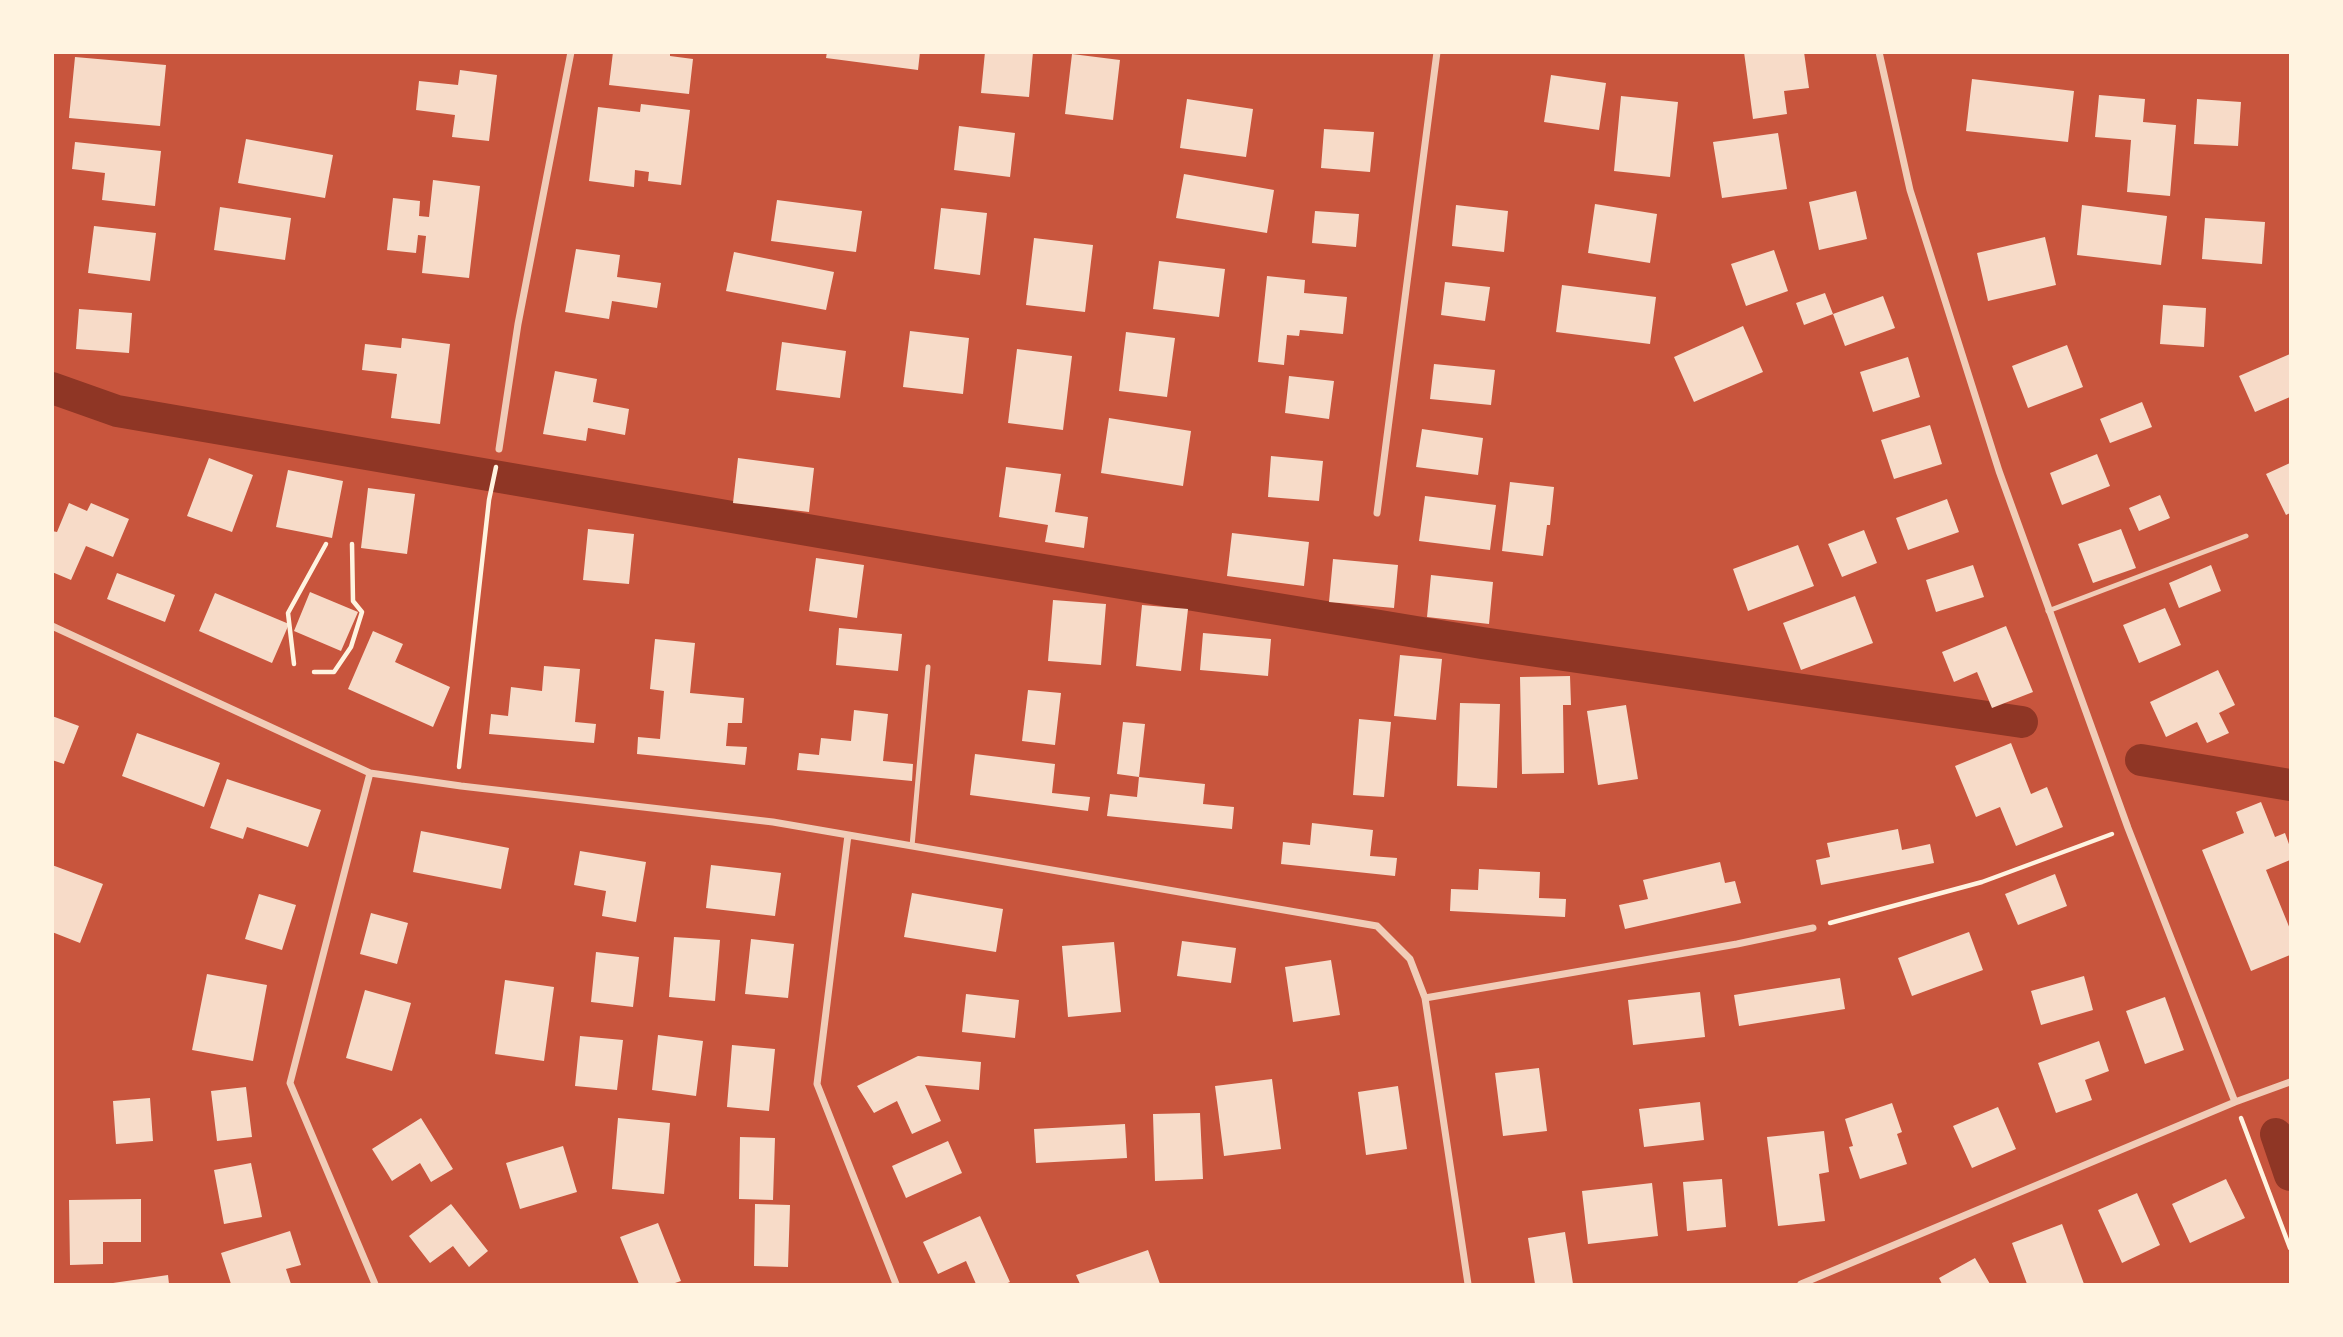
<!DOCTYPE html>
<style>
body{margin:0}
#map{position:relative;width:2343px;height:1337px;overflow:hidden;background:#c8553d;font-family:Lora,serif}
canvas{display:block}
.frame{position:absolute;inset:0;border:54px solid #fff3e0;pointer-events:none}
</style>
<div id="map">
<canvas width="2343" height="1337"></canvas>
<div class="frame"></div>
</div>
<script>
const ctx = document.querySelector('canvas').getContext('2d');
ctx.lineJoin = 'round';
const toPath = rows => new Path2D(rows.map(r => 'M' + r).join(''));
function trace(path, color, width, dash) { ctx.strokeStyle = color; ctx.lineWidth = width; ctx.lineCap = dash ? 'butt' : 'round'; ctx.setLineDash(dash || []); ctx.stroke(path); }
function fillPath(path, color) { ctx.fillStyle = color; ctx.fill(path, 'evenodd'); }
const canal = toPath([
 [52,388,117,411,941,553,1482,643,2022,722],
 [2141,760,2290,785],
 [2276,1134,2290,1175]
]);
const building = toPath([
 [613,52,670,52,670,56,693,59,689,94,609,85],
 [827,52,920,52,918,70,826,58],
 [985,52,1033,52,1029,97,981,93],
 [1744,52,1804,52,1809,88,1784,91,1787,114,1753,119],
 [1072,54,1120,60,1113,120,1065,114],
 [75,57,166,65,160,126,69,118],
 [460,70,497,75,489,141,452,137,455,115,416,110,419,81,458,85],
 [1551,75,1606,83,1599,130,1544,122],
 [1972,79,2074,91,2068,142,1966,131],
 [2099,95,2145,99,2143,122,2176,125,2170,196,2127,192,2131,140,2095,137],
 [1621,96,1678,102,1670,177,1614,171],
 [1187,99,1253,109,1246,157,1180,148],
 [2197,99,2241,102,2238,146,2194,144],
 [641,104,690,110,681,185,648,181,649,172,635,170,634,187,589,181,598,107,640,112],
 [959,126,1015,133,1010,177,954,170],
 [1324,129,1374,132,1370,172,1321,168],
 [1778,133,1787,189,1722,198,1713,142],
 [246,139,333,155,325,198,238,183],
 [75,142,161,151,155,206,102,200,105,173,72,169],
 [1184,174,1274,190,1267,233,1176,218],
 [433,180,480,186,469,278,422,273,426,236,418,235,416,253,387,250,393,198,420,201,419,216,429,217],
 [1856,191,1867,239,1819,250,1809,202],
 [777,200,862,211,856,252,771,241],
 [1595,204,1657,214,1650,263,1588,253],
 [1456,205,1508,211,1504,252,1452,246],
 [2082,205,2167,216,2161,265,2077,255],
 [220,207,291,218,285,260,214,250],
 [941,208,987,213,980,275,934,269],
 [1315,211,1359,214,1356,247,1312,243],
 [2205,218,2265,222,2262,264,2202,259],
 [94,226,156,233,150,281,88,273],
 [2045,237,2056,285,1988,301,1977,253],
 [1034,238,1093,245,1085,312,1026,305],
 [576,249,620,255,617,277,661,283,657,308,612,301,609,319,565,312],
 [1774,250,1788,291,1746,306,1731,264],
 [734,252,834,272,826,310,726,291],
 [1159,261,1225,269,1219,317,1153,309],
 [1267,276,1305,280,1304,293,1347,297,1343,334,1300,330,1299,336,1287,335,1284,365,1258,362],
 [1445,282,1490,287,1485,321,1441,315],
 [1562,285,1656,297,1650,344,1556,332],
 [1825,293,1833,314,1804,325,1796,303],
 [1883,296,1895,328,1845,346,1833,314],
 [2163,305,2206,308,2204,347,2160,344],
 [79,309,132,313,129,353,76,349],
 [1743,326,1763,372,1694,402,1674,357],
 [910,331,969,338,963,394,903,387],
 [1126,332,1175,338,1167,397,1119,391],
 [402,338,450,344,440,424,391,418,397,374,362,370,365,344,401,348],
 [782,342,846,351,840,398,776,390],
 [2067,345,2083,387,2028,408,2012,366],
 [1017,349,1072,356,1063,430,1008,423],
 [2290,354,2290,397,2255,412,2239,376],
 [1908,357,1920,397,1873,412,1860,372],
 [1434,364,1495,370,1491,405,1430,399],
 [555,371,597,379,593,402,629,409,625,435,588,428,586,441,543,434],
 [1289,376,1334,381,1329,419,1285,413],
 [2142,402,2152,427,2110,443,2100,419],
 [1109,418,1191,431,1183,486,1101,473],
 [1930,425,1942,464,1894,479,1881,440],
 [1422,429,1483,438,1478,475,1416,467],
 [2097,454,2110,486,2062,505,2050,473],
 [1271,456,1323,461,1319,501,1268,497],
 [209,458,253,475,232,532,187,516],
 [738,458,814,468,809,512,733,503],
 [2290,463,2290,513,2286,515,2266,474],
 [1006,467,1061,474,1055,512,1088,517,1084,548,1045,542,1048,525,999,517],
 [288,470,343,481,332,538,276,527],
 [1510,482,1554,487,1550,525,1547,525,1543,556,1502,551],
 [368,488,415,494,407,554,361,548],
 [2160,495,2170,518,2139,531,2129,508],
 [1425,496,1496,505,1490,550,1419,541],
 [1947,499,1959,532,1908,550,1896,518],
 [69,503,87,511,91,503,129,519,113,557,86,546,71,580,52,572,52,531,57,532],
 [588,529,634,534,629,584,583,580],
 [2121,529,2136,568,2093,583,2078,544],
 [1864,530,1877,563,1842,577,1828,544],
 [1232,533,1309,542,1304,586,1227,576],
 [1798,545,1814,586,1748,611,1733,569],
 [816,558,864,565,857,618,809,611],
 [1333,559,1398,565,1394,608,1329,602],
 [1973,565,1984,597,1936,612,1926,580],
 [2211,565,2221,591,2179,608,2169,583],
 [117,573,175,595,165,622,107,599],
 [1431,575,1493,582,1489,624,1427,617],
 [310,592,358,612,341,651,294,631],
 [215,593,289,624,272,663,199,631],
 [1855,596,1873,643,1801,670,1783,623],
 [1053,600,1106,604,1101,665,1048,661],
 [1142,605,1188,609,1181,671,1136,666],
 [2165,608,2181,645,2139,663,2123,625],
 [2006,626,2033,692,1992,708,1977,672,1954,682,1942,652],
 [839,628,902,634,898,671,836,665],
 [373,631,403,644,395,662,450,687,433,727,348,689],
 [1203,633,1271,639,1268,676,1200,670],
 [655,639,695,643,690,693,744,698,742,723,728,723,726,746,747,747,745,765,637,754,638,737,660,739,664,691,650,689],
 [1400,655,1442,659,1436,720,1394,716],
 [544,666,580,669,575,722,596,724,594,743,489,734,491,714,508,716,511,687,542,691],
 [2218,670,2235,705,2219,713,2229,733,2207,743,2197,722,2166,737,2150,702],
 [1570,676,1571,705,1563,705,1564,773,1522,774,1520,677],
 [1028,690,1061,693,1055,745,1022,741],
 [1460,703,1500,704,1497,788,1457,786],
 [1626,705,1638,779,1598,785,1587,711],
 [854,710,888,714,883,761,913,764,912,781,797,770,799,753,819,755,821,738,851,741],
 [52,716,79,726,64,764,52,760],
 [1359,719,1391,722,1384,797,1353,795],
 [1123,722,1145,724,1139,777,1205,784,1203,804,1234,807,1232,829,1107,816,1110,794,1137,797,1139,777,1117,774],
 [137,733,220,763,204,807,122,776],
 [2011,743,2031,794,2047,787,2063,827,2016,846,2000,807,1976,817,1955,766],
 [975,754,1055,764,1052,793,1090,797,1088,811,970,795],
 [227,779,321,810,308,847,247,827,243,839,210,828],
 [2261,802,2275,837,2285,833,2290,847,2290,860,2266,870,2290,929,2290,955,2251,971,2202,850,2244,833,2236,812],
 [1312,823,1373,830,1370,856,1397,858,1395,876,1281,864,1283,842,1310,845],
 [1898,829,1902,850,1930,844,1934,863,1821,885,1816,860,1830,857,1827,843],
 [421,831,509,848,501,889,413,872],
 [580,851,646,862,636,922,602,916,606,891,574,885],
 [1720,862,1725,883,1735,881,1741,903,1625,929,1619,905,1648,899,1643,880],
 [52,865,103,884,80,943,52,932],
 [711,865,781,873,775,916,706,908],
 [1479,869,1540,872,1539,898,1566,899,1565,917,1450,911,1451,889,1478,890],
 [2055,874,2067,906,2018,925,2005,894],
 [912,893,1003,909,996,952,904,937],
 [259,894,296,905,282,950,245,939],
 [371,913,408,923,397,964,360,954],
 [1969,932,1983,970,1912,996,1898,958],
 [674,937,720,940,715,1001,669,997],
 [751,939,794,944,788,998,745,994],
 [1182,941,1236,948,1231,983,1177,976],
 [1114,942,1121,1012,1068,1017,1062,946],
 [596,952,639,957,633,1007,591,1002],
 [1331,960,1340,1015,1293,1022,1285,967],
 [207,974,267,985,253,1061,192,1050],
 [2084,976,2093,1010,2041,1025,2031,991],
 [1840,978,1845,1009,1739,1026,1734,995],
 [505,980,554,987,544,1061,495,1054],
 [365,990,411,1003,392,1071,346,1058],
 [1700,992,1705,1037,1633,1045,1628,1000],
 [966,994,1019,1000,1015,1038,962,1032],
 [2165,997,2184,1050,2145,1064,2126,1011],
 [658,1035,703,1041,696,1096,652,1090],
 [580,1036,623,1040,617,1090,575,1086],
 [2099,1041,2109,1071,2085,1080,2092,1100,2056,1113,2038,1063],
 [732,1045,775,1049,769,1111,727,1107],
 [918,1056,981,1062,979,1090,925,1085,941,1121,912,1134,897,1101,874,1113,857,1086],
 [1539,1068,1547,1131,1503,1136,1495,1073],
 [1272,1079,1281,1149,1224,1156,1215,1086],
 [1398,1086,1407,1149,1366,1155,1358,1092],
 [246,1087,252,1137,217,1141,211,1091],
 [150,1098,153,1141,116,1144,113,1101],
 [1700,1102,1704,1140,1644,1147,1639,1109],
 [1892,1103,1902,1132,1897,1134,1907,1164,1860,1179,1849,1147,1853,1146,1845,1119],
 [1998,1107,2016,1149,1972,1168,1953,1126],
 [1200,1113,1203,1179,1155,1181,1153,1114],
 [421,1118,453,1169,431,1182,420,1163,392,1181,372,1149],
 [618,1118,670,1123,664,1194,612,1189],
 [1125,1124,1127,1158,1036,1163,1034,1129],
 [1824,1131,1829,1172,1819,1174,1825,1221,1778,1226,1767,1137],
 [740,1137,775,1138,773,1200,739,1199],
 [948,1141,962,1173,906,1198,892,1166],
 [563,1146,577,1192,520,1209,506,1163],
 [251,1163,262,1217,224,1224,214,1170],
 [1722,1179,1726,1227,1687,1231,1683,1182],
 [2226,1179,2245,1218,2190,1243,2172,1204],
 [1652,1183,1658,1236,1588,1244,1582,1191],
 [2137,1193,2160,1245,2122,1263,2098,1210],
 [141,1199,141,1242,103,1242,103,1264,70,1265,69,1200],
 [451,1204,488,1251,469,1267,453,1246,430,1263,409,1236],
 [755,1204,790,1205,788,1267,754,1266],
 [980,1216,1010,1282,1005,1284,976,1284,966,1261,938,1274,923,1242],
 [658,1223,681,1281,672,1284,639,1284,620,1237],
 [2062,1224,2084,1284,2027,1284,2012,1243],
 [290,1231,301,1265,286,1269,291,1284,231,1284,221,1253],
 [1565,1232,1573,1284,1535,1284,1528,1238],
 [1148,1250,1160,1284,1080,1284,1076,1275],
 [1975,1258,1990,1284,1942,1284,1939,1278],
 [168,1275,169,1284,113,1284,113,1283]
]);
const path = toPath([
 [294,664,288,613,326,544],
 [314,672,334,672,351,647,362,612,353,601,352,544],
 [459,767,489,500,496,467],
 [1830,923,1982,882,2112,834],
 [2241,1118,2290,1248]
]);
const service = toPath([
 [2048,611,2246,536],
 [912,846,928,667]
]);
const minor = toPath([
 [1879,52,1910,190,1999,471,2128,828,2235,1102],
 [499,449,518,324,571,52],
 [1377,513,1437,52],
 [52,626,370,773,461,786,773,822,1377,926,1410,959,1425,998,1468,1284],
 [370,773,290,1083,375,1284],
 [848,835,817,1084,896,1284],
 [1425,998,1737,944,1813,928],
 [1801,1284,2235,1102,2290,1082]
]);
trace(canal, '#8f3625', 32);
fillPath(building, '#f7dbc8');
trace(path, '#fff3e0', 4.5);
trace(service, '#f1ccb7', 5);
trace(minor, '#f1ccb7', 7);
</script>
